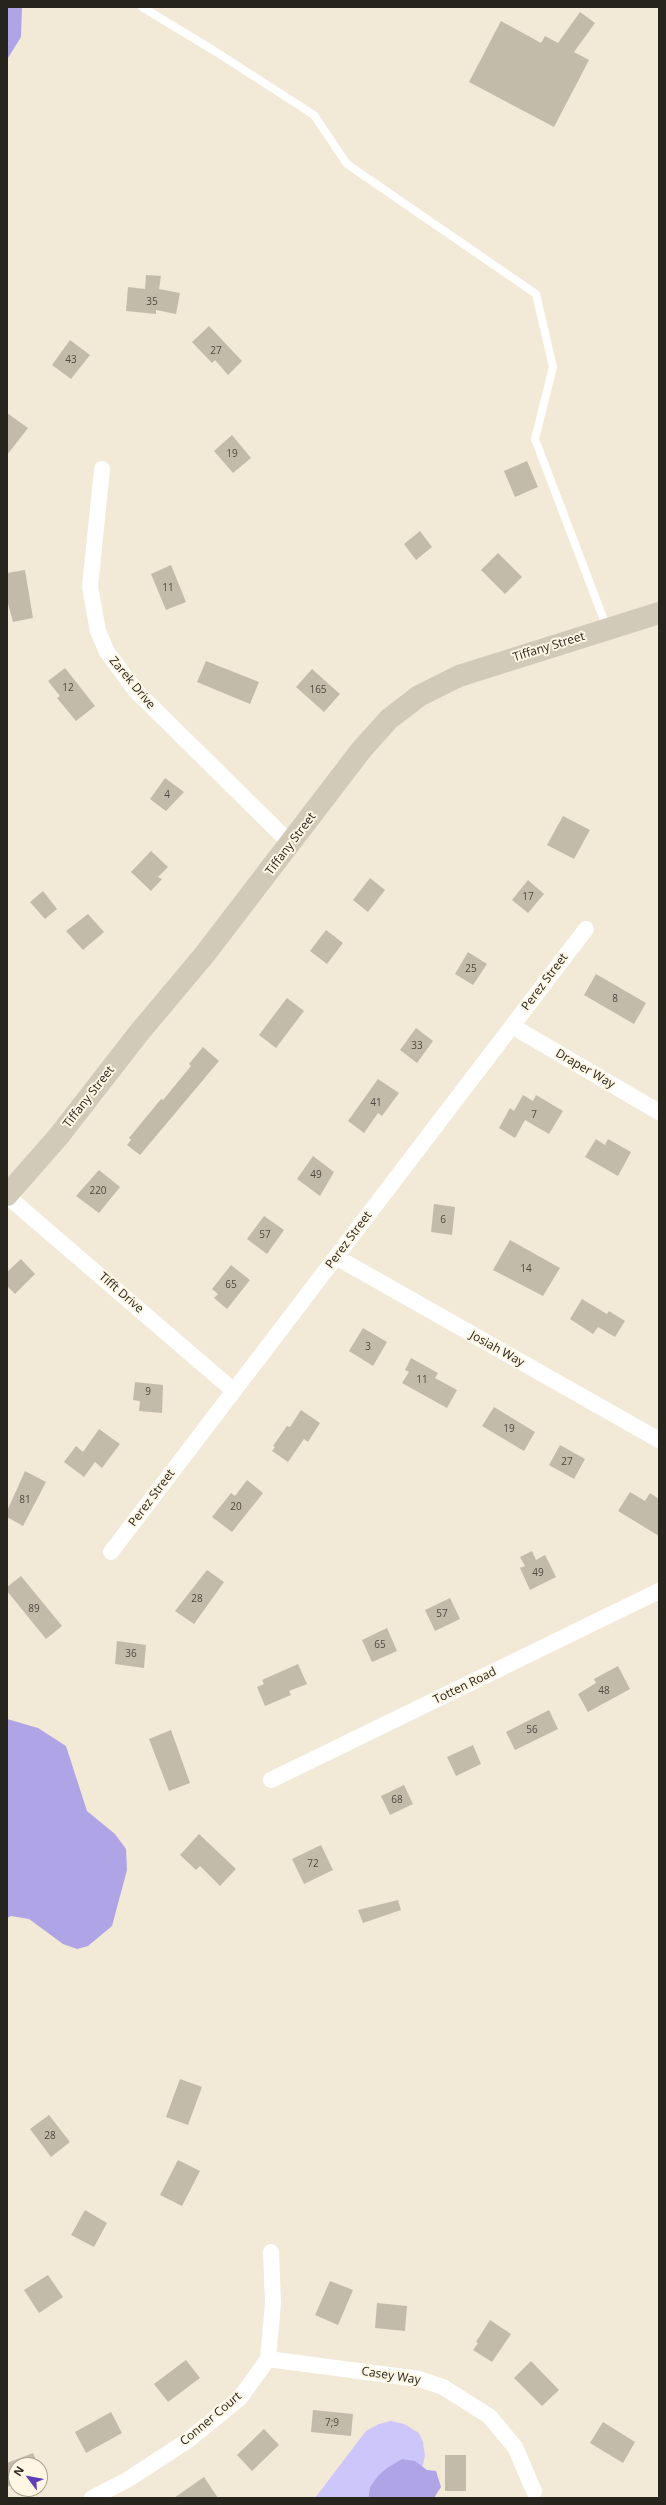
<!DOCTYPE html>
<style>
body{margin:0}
#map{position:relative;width:666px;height:2505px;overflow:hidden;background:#f2e9d7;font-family:"Open Sans",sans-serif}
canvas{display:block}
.frame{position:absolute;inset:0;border:8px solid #27241e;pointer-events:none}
.north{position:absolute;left:8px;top:2457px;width:40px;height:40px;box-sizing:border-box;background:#fff6e4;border:1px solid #a9a295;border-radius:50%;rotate:302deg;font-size:11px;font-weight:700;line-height:16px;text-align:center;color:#27241e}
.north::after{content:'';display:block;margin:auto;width:14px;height:18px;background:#603eb6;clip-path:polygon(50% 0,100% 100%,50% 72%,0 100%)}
</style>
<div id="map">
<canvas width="666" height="2505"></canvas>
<div class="frame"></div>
<div class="north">N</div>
</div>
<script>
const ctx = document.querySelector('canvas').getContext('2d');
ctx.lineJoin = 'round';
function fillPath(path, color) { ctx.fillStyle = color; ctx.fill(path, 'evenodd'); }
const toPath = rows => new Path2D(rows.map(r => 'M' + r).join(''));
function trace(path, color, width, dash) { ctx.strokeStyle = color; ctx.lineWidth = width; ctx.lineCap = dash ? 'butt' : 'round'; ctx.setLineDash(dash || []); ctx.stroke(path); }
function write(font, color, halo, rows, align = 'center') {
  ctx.font = font + ' "Open Sans",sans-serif'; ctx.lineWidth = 4; ctx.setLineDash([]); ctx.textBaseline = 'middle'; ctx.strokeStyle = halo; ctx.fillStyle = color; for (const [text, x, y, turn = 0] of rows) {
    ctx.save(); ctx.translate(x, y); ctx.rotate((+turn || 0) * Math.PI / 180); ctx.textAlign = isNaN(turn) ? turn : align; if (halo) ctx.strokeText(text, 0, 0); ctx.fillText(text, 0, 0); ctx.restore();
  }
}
const green = toPath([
 [391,2421,404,2424,419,2433,423,2442,425,2456,422,2468,415,2461,370,2487,368,2498,315,2498,366,2431,379,2424]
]);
const water = toPath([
 [7,7,22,7,21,37,8,58],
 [7,1719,38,1728,66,1746,87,1811,115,1834,126,1849,127,1870,112,1926,88,1946,77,1949,63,1944,29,1919,11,1916,7,1918],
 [402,2459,415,2461,427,2470,436,2471,441,2487,434,2498,368,2498,370,2487,378,2476,387,2468]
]);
const building = toPath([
 [580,12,595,23,574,52,589,60,554,127,469,82,501,21,541,43,545,36,558,43],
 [146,275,161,276,159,289,180,293,176,314,156,310,156,314,126,311,128,287,145,289],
 [209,326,242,361,228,375,215,360,212,363,192,342],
 [70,340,90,355,71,379,52,365],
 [7,413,28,428,7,455],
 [232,435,251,458,233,473,214,451],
 [527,461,538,487,515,497,504,471],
 [420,531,432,547,416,560,404,544],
 [498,553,522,577,505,594,481,570],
 [171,565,186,602,166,610,151,574],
 [25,570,33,618,13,622,7,600,7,573],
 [206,661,259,682,250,704,197,682],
 [65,668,95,706,76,721,57,698,60,696,48,681],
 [312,669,340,694,324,712,296,687],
 [165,778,184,792,166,811,150,799],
 [563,816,590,830,574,859,547,845],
 [151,851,168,867,158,877,162,879,151,891,131,872],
 [370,878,385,890,368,912,353,900],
 [528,880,544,894,528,913,512,900],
 [43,891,57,909,45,919,30,902],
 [88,914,104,932,83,950,66,931],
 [326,930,343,943,327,964,310,951],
 [468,952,487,964,473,985,455,974],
 [596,974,646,1003,634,1024,584,995],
 [287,998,304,1011,276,1048,259,1035],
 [416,1028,433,1041,417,1063,400,1050],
 [203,1047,219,1061,140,1155,127,1145,131,1140,129,1138,161,1099,163,1100,191,1066,189,1064],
 [378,1079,399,1093,382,1116,378,1113,364,1133,348,1121],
 [523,1095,533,1101,536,1095,563,1111,549,1134,525,1120,515,1138,499,1128,510,1108,514,1111],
 [596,1139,605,1145,608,1139,631,1152,618,1176,585,1157],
 [313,1156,334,1172,320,1196,297,1179],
 [99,1170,120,1187,99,1213,76,1196],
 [434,1204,455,1207,452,1235,431,1232],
 [264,1216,284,1230,267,1254,247,1239],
 [510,1240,560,1268,543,1296,493,1270],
 [21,1259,35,1274,15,1294,7,1286,7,1272],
 [231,1265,250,1280,227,1309,214,1298,218,1294,212,1289],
 [582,1299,607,1314,609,1311,625,1321,615,1337,598,1327,593,1334,570,1319],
 [363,1328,387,1342,373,1366,349,1351],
 [411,1358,438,1373,435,1378,457,1390,447,1408,402,1383,409,1372,405,1370],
 [135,1382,163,1385,162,1413,139,1411,140,1401,133,1400],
 [494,1407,535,1432,524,1451,482,1426],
 [301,1410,320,1423,308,1442,304,1439,288,1462,272,1451,275,1447,273,1446,287,1426,290,1427],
 [99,1429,120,1444,102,1468,95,1462,84,1477,64,1462,76,1446,83,1452],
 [560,1445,585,1459,574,1479,549,1465],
 [25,1471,46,1482,23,1526,7,1517,7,1511],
 [247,1480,263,1493,232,1532,212,1517,231,1493,235,1496],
 [630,1492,645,1501,650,1493,659,1499,659,1536,618,1511],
 [532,1551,536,1560,545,1555,556,1577,530,1590,520,1568,525,1566,520,1557],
 [207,1570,224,1582,194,1624,175,1611],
 [21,1576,62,1626,46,1639,7,1591,7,1587],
 [450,1598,460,1619,435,1631,425,1610],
 [387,1628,397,1651,372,1662,362,1640],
 [117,1641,146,1645,144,1668,115,1664],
 [298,1664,307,1684,289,1691,291,1695,265,1706,257,1687,264,1684,262,1680],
 [618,1666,630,1689,588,1712,578,1694,596,1683,594,1679],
 [549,1710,558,1729,515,1750,506,1732],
 [171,1730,190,1783,169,1791,149,1739],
 [473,1745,481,1764,456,1776,447,1757],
 [404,1785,413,1804,390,1815,381,1796],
 [199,1834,236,1869,220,1886,200,1866,196,1870,180,1855],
 [321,1845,333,1870,304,1884,292,1859],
 [398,1900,401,1910,363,1923,358,1910],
 [180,2079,202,2087,188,2125,166,2117],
 [49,2115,70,2142,51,2157,30,2129],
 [178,2160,200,2171,182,2206,160,2195],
 [85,2210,107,2223,94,2247,71,2235],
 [48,2275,63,2297,39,2313,24,2290],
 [330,2281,353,2290,338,2325,315,2315],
 [377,2303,407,2306,405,2331,375,2328],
 [490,2320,511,2334,492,2362,473,2350,478,2343,476,2342],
 [186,2360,200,2378,168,2402,154,2384],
 [531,2361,559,2390,542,2406,514,2378],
 [313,2410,353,2414,351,2436,311,2432],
 [111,2412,122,2433,86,2453,75,2432],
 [603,2422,635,2442,623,2463,590,2443],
 [264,2429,279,2445,252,2471,237,2455],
 [33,2453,38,2465,16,2465,16,2483,7,2487,7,2463],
 [445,2455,466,2455,466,2491,445,2491],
 [204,2477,218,2498,174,2498]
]);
const lane = toPath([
 [142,7,213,50,314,115,347,164,536,294,553,367,535,439,607,628]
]);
const street = toPath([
 [102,469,90,587,98,631,107,652,136,691,291,844],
 [512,1026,659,1112],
 [7,1196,234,1391],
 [336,1257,659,1440],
 [111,1552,586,929],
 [271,1780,659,1591],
 [268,2359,419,2379,443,2387,489,2416,515,2447,534,2491],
 [92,2498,127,2480,187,2441,240,2398,268,2359,273,2303,271,2252]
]);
const secondary = toPath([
 [7,1195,58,1137,138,1034,205,954,362,749,389,719,419,696,459,676,659,613]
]);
const numberNames = [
 ["35",152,302],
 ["27",216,351],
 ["43",71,360],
 ["19",232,454],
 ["11",168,588],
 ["12",68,688],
 ["165",318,690],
 ["4",167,795],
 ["17",528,897],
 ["25",471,969],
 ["8",615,999],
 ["33",417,1046],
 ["41",376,1103],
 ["7",534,1115],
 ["49",316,1175],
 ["220",98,1191],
 ["6",443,1220],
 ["57",265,1235],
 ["14",526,1269],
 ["65",231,1285],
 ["3",368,1347],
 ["11",422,1380],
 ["9",148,1392],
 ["19",509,1429],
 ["27",567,1462],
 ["81",25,1500],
 ["20",236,1507],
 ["49",538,1573],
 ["28",197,1599],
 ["89",34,1609],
 ["57",442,1614],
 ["65",380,1645],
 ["36",131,1654],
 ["48",604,1691],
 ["56",532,1730],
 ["68",397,1800],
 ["72",313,1864],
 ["28",50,2136],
 ["7;9",332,2423]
];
const streetNames = [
 ["Tiffany Street",549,647,-17],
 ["Zarek Drive",132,683,50],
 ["Tiffany Street",291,844,-53],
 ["Perez Street",545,982,-53],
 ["Draper Way",585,1069,30],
 ["Tiffany Street",89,1097,-52],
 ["Perez Street",349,1240,-53],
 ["Tifft Drive",121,1293,41],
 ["Josiah Way",497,1349,29],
 ["Perez Street",152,1498,-53],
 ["Totten Road",465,1686,-26],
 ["Casey Way",391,2376,9],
 ["Conner Court",211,2419,-40]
];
fillPath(green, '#cdc6fb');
fillPath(water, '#afa5e6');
fillPath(building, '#c3bbaa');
trace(lane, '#fff', 8);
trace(street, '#fff', 16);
trace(secondary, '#d2cab8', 22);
write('10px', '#4e4a41', null, numberNames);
write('12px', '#27241e', '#fff6e4', streetNames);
</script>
